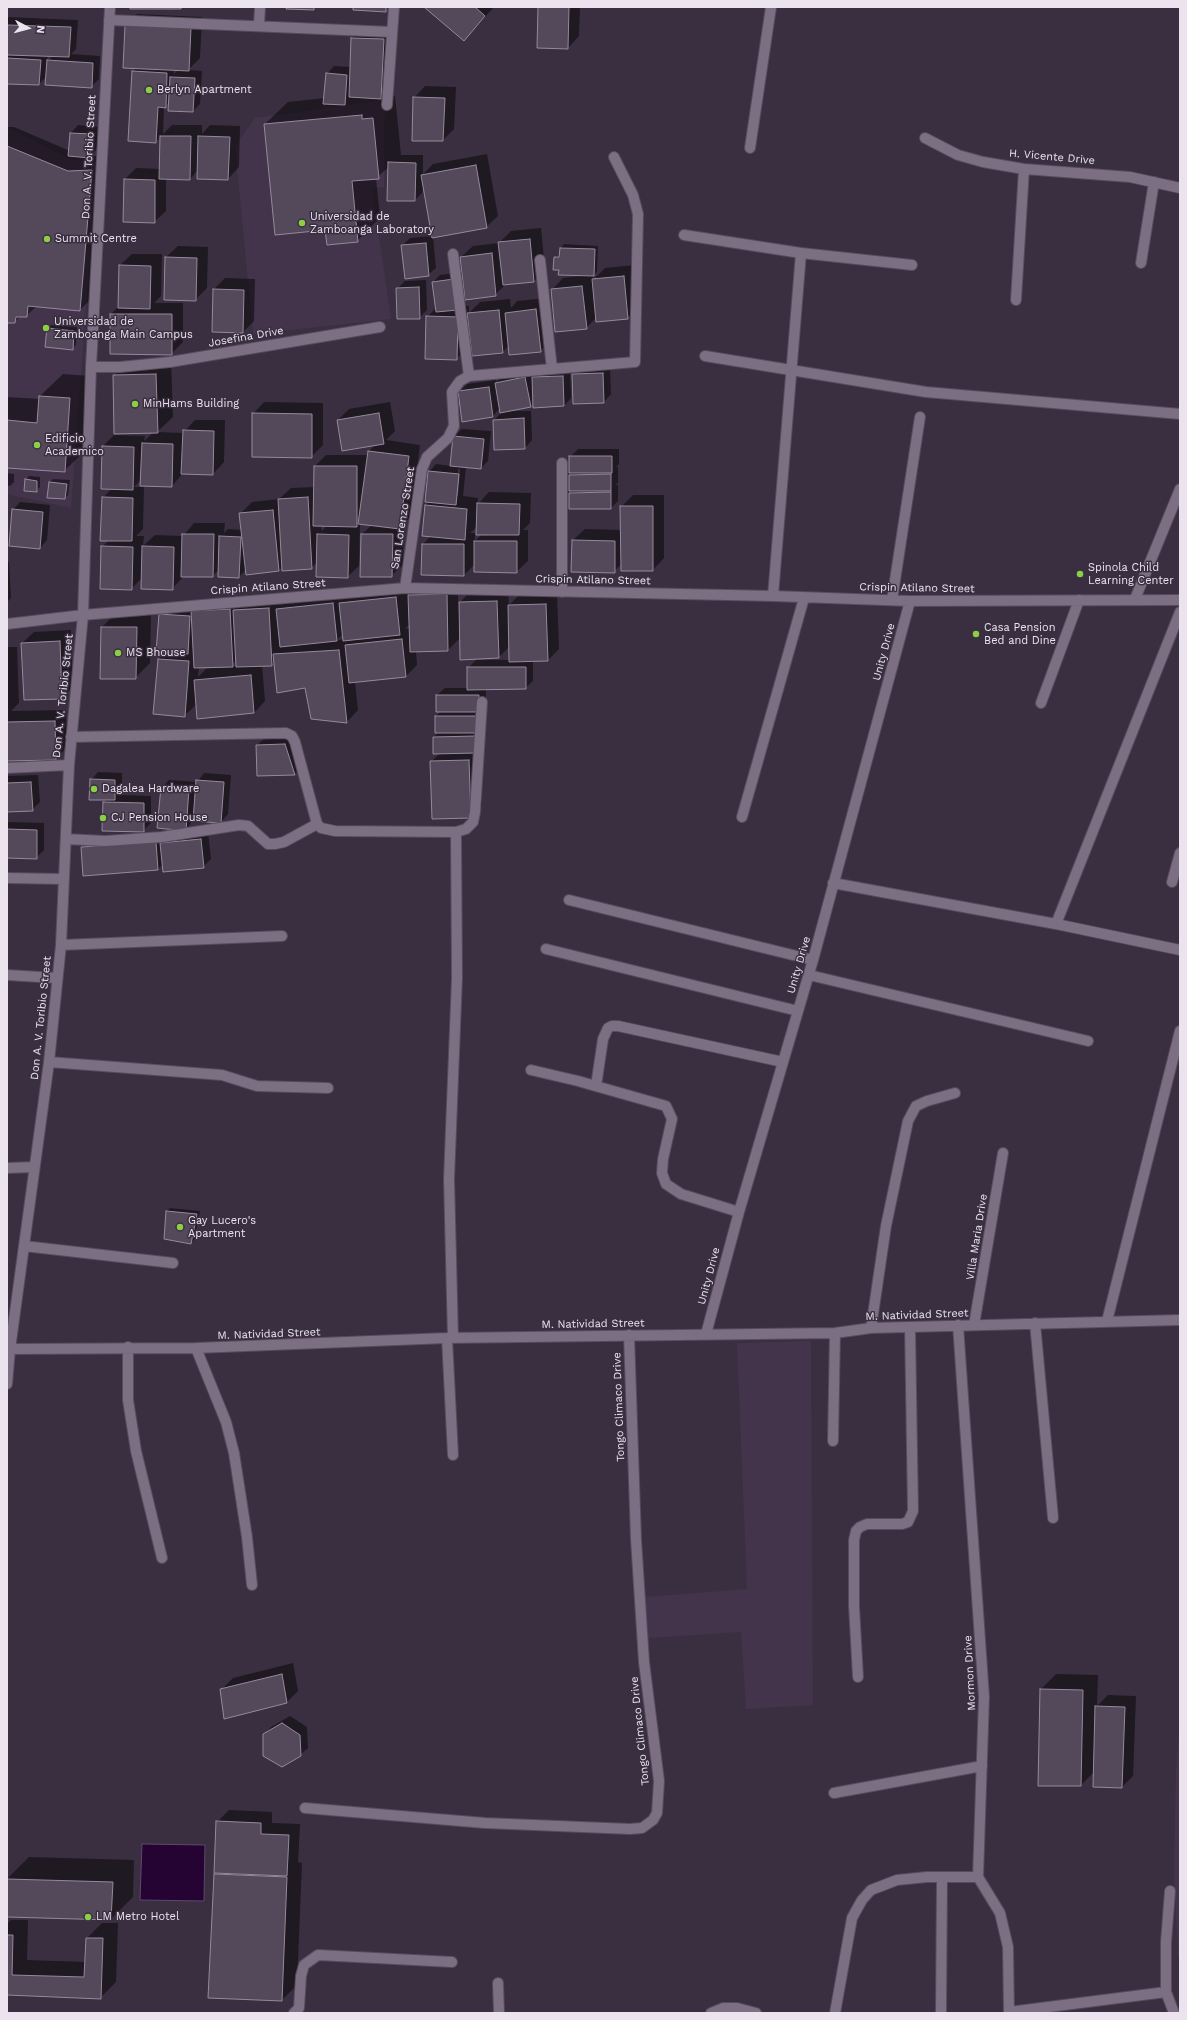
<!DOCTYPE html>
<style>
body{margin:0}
#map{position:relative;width:1187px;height:2020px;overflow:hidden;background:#3a2f41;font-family:"Work Sans",sans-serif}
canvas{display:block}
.frame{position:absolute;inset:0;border:8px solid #ebe4ef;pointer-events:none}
.north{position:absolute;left:8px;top:8px;width:40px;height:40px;-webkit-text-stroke:3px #3a2f41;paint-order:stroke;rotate:96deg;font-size:11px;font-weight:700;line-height:16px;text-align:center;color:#ebe4ef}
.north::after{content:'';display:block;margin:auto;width:14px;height:18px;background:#ebe4ef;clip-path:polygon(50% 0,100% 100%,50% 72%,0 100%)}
</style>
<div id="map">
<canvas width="1187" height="2020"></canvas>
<div class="frame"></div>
<div class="north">N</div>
</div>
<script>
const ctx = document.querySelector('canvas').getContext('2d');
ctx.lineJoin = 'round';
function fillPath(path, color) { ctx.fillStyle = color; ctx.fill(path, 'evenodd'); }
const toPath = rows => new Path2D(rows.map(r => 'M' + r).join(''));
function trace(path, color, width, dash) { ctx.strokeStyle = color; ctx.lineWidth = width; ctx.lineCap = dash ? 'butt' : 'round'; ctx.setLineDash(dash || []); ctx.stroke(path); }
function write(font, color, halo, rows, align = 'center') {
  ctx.font = font + ' "Work Sans",sans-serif'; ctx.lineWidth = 3; ctx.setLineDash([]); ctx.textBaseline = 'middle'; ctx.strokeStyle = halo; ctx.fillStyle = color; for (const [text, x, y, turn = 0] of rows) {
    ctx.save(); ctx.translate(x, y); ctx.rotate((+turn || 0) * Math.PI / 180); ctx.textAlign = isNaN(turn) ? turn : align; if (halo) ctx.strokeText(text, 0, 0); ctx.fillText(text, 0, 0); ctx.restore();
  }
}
const built = toPath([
 [385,100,384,187,372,188,391,319,253,334,235,146,255,118],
 [7,127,72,160,97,162,71,508,7,494],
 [811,1341,813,1705,746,1709,741,1632,648,1638,645,1597,747,1589,737,1343],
 [1180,1719,1180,1957,1178,1957,1174,1872,1176,1771]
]);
const water = toPath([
 [142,1844,205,1845,204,1901,140,1900,142,1844]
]);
const shadow = toPath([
 [426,7,494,7,464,40],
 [539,7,580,7,579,36,568,48],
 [137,14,202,17,200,58,188,70,202,71,200,104,193,111,170,102,164,107,163,134,172,125,202,125,202,134,210,125,240,126,239,167,228,179,198,178,198,170,190,179,166,178,166,211,154,222,125,179,136,168,160,169,161,137,155,142,133,72,137,67,126,26],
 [174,69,179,69,174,74],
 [7,17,78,20,76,49,71,54,100,56,99,79,91,87,47,76,39,84,7,83],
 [48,55,53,56,47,61],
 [364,27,395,28,384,97,395,96,401,155,423,155,423,174,433,164,487,154,498,216,486,227,433,237,436,268,428,275,402,246,410,238,432,236,424,186,422,193,415,200,389,167,376,178,380,218,357,241,326,229,265,124,288,102,325,98,327,74,334,66,351,67,352,38],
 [425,86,456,87,454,129,443,140,413,140,414,98],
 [78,125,99,127,97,149,90,156,107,156,95,295,80,310,37,306,26,316,21,316,14,322,7,322,7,127,14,127,70,151,71,133],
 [541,228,545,269,534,281,507,283,495,295,464,299,465,301,460,306,469,306,469,313,480,302,510,299,511,308,517,301,547,298,552,340,540,351,509,345,503,352,468,325,468,348,456,359,427,317,436,308,433,282,440,275,463,272,461,257,473,246,499,243,511,231],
 [564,244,598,246,597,272,593,276,594,279,605,268,635,265,639,306,627,318,597,317,586,328,552,290,563,278,581,276,560,269,555,257,561,254,561,248],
 [178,246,208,247,207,288,195,300,166,257],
 [132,254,162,254,161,296,154,303,183,303,183,342,171,354,111,314,119,306,120,265],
 [225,278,255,279,254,321,243,332,214,289],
 [426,280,427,310,419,318,397,289,405,281],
 [51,325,77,327,76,345,72,349,47,329],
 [171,359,173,417,157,432,183,433,195,420,225,420,224,462,213,474,183,473,172,486,142,479,134,487,144,487,143,529,136,536,144,536,143,546,155,535,183,536,194,523,225,523,224,533,228,529,242,530,240,514,252,502,279,499,291,488,314,487,315,466,326,455,368,455,369,451,376,444,338,420,349,409,390,402,395,431,386,440,420,445,411,517,404,523,403,565,391,576,361,576,362,534,372,525,360,523,359,566,347,577,318,562,311,568,283,567,279,570,247,574,246,569,239,577,219,570,212,576,184,576,172,589,142,578,131,589,102,547,109,540,103,498,112,488,103,446,114,435,145,436,144,441,154,432,114,376,129,361],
 [321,525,327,525,322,531],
 [610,366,611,394,604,402,573,374,580,367],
 [570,369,571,398,564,406,534,403,530,406,504,411,531,411,532,440,525,448,494,420,501,413,500,408,493,416,459,392,467,384,496,380,496,382,503,376,532,370,534,377,540,370],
 [63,374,92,376,87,449,64,471,7,467,7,397,40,399,40,396],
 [264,402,323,403,323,445,311,457,253,414],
 [462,429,491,431,488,461,481,468,466,467,463,496,478,498,478,504,489,492,531,493,530,523,523,530,528,530,528,561,516,572,475,564,464,575,423,544,431,536,423,535,426,505,429,501,429,472,436,464,451,466,454,436],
 [458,469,460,469,458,496,456,496],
 [478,526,482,534,475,541,475,533,470,533],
 [578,449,619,449,619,464,616,467,618,467,618,483,615,485,618,485,618,501,611,508,570,493,573,490,570,490,570,475,573,472,570,457],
 [7,473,14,474,14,482,10,486,7,485],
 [29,476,40,477,40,487,36,491,26,480],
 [53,479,70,480,68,495,65,498,50,482],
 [633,495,664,495,664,558,653,570,622,564,614,571,573,540,585,529,622,530,621,507],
 [20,502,50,505,47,540,40,548,13,510],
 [7,562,9,562,11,598,7,602],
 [458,583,458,604,471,591,508,590,509,605,520,594,557,593,559,649,548,660,533,661,533,681,525,688,486,689,486,703,480,748,482,806,470,817,431,762,440,753,434,737,439,732,436,716,441,711,437,695,445,688,468,688,468,668,476,660,510,660,510,646,499,657,461,637,448,650,416,651,417,665,406,676,355,682,358,710,347,722,275,661,271,665,262,665,265,701,254,713,197,704,184,716,154,714,159,659,166,652,160,615,167,607,281,597,281,605,288,598,344,592,345,598,352,592,407,586,408,596,420,584],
 [419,593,452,593,452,595,419,595],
 [410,624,410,628,405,629],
 [343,634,344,639,337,640],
 [236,661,237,666,231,666],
 [199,667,211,667,211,668,206,669,198,677],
 [117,612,151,612,150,663,135,678,102,627],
 [71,630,73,686,62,698,22,643,34,632],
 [7,647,17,647,19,703,11,711,66,710,67,747,56,759,7,760],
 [292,737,302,766,295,774,258,775,257,745,265,738],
 [98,772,122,773,122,792,118,795,151,796,151,823,143,831,104,803,107,799,91,780],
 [204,773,231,775,228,814,221,822,193,820,186,830,162,788,169,780,197,782],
 [38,775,40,802,32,810,7,811,7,776],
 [7,822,44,823,44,850,36,858,7,857],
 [167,831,167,836,208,832,211,859,203,867,163,864,157,870,82,848,94,836],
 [170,1208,200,1211,194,1240,190,1243,166,1212],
 [293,1663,298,1691,287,1702,221,1690,233,1678],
 [1056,1674,1098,1675,1097,1706,1108,1695,1136,1696,1133,1776,1122,1787,1094,1772,1081,1785,1041,1689],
 [290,1716,307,1727,308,1748,300,1755,264,1735,271,1727],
 [229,1810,272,1812,272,1823,300,1824,298,1862,302,1863,297,1985,282,2000,215,1875,217,1872,217,1822],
 [29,1857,134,1860,133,1897,111,1919,7,1916,7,1879],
 [11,1920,28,1920,27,1960,86,1962,87,1938,102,1923,118,1923,116,1982,100,1998,7,1994,7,1924]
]);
const building = toPath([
 [130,7,181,7,181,9,130,9,130,7],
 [287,7,314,7,314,10,286,9,287,7],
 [353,7,386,7,386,12,353,10,353,7],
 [424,7,475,7,485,16,464,41,424,7],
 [538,7,569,7,568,49,537,48,538,7],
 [7,25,71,27,69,57,7,55,7,25],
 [125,25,191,28,189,71,123,68,125,25],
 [351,38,384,39,381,99,349,97,351,38],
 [7,58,41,60,39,85,7,84,7,58],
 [47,60,93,63,92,88,45,85,47,60],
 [132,71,167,73,166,108,158,107,156,143,128,141,132,71],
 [326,73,347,75,345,105,323,104,326,73],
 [170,77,195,78,193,112,168,111,170,77],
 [413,97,445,98,443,141,412,141,413,97],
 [362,115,362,119,373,118,379,179,352,181,358,242,327,245,325,230,275,235,264,124,362,115],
 [70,133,92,134,90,158,68,156,70,133],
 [160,136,191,136,190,180,159,179,160,136],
 [198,136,230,137,228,180,197,179,198,136],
 [7,146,68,171,92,170,80,311,28,306,27,317,16,317,15,323,7,323,7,146],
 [388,162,416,163,415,201,387,201,388,162],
 [476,165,487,228,432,238,421,175,476,165],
 [124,179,155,180,155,223,123,222,124,179],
 [530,239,534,282,503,285,498,242,530,239],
 [426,243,429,276,405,279,401,245,426,243],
 [560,248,595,249,594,276,558,275,559,270,553,270,554,257,559,257,560,248],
 [492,253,496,296,465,300,460,257,492,253],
 [165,257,197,258,196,301,164,300,165,257],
 [119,265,151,266,150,309,118,308,119,265],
 [624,276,628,319,596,322,592,279,624,276],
 [454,279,458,310,436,312,432,282,454,279],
 [582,286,587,329,555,332,551,289,582,286],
 [419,287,420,319,397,319,396,288,419,287],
 [213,289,244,290,243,333,212,332,213,289],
 [536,309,541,352,509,355,505,313,536,309],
 [499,310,503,353,472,356,467,313,499,310],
 [110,314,172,314,172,355,110,354,110,314],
 [426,316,458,317,457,360,425,359,426,316],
 [47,328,74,331,73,350,45,347,47,328],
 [603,373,604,403,573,404,572,374,603,373],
 [156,374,158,433,114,434,113,375,156,374],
 [563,376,564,406,533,408,532,377,563,376],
 [525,377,531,407,500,413,495,383,525,377],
 [489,387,493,417,462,422,458,391,489,387],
 [39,396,70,398,65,472,7,468,7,420,37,423,39,396],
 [252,413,312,414,312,458,252,457,252,413],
 [379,413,384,444,342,451,337,420,379,413],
 [524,418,525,449,494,450,493,420,524,418],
 [183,430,214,431,213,475,181,474,183,430],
 [453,436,484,439,481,469,450,466,453,436],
 [142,443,173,444,172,487,140,486,142,443],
 [102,446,134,447,133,490,101,489,102,446],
 [368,451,409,456,400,529,358,524,368,451],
 [569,456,612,456,612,473,569,473,569,456],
 [314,466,357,466,357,527,313,526,314,466],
 [428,471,459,474,456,505,425,502,428,471],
 [611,474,611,491,569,491,569,475,611,474],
 [25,479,37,481,37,492,24,491,25,479],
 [49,482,67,484,65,499,47,498,49,482],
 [611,492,611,509,569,509,569,493,611,492],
 [102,497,133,498,132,541,100,541,102,497],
 [308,497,312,569,282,571,278,499,308,497],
 [477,503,520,504,519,535,476,535,477,503],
 [425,505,467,509,465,540,422,536,425,505],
 [620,506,653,506,653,571,621,571,620,506],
 [12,509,43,512,40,549,9,546,12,509],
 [273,510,279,571,246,575,239,513,273,510],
 [182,534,214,534,213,577,181,577,182,534],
 [317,534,349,535,348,578,316,577,317,534],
 [361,534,393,534,392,577,360,577,361,534],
 [219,536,241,537,239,578,218,577,219,536],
 [572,540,615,541,615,573,571,572,572,540],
 [474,541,517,541,517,573,474,572,474,541],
 [422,544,464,544,464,576,421,575,422,544],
 [101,546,133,547,132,590,100,589,101,546],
 [142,546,174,547,173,590,141,589,142,546],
 [447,594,448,651,410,652,408,595,447,594],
 [396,597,400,635,343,641,339,603,396,597],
 [497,601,499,658,460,660,459,602,497,601],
 [333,603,337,641,280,647,276,609,333,603],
 [546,604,548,661,509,662,508,605,546,604],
 [269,608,272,666,236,667,233,610,269,608],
 [230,609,233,667,194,668,191,611,230,609],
 [159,614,190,616,188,654,156,652,159,614],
 [101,627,137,627,136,679,100,679,101,627],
 [402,639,406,677,349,683,345,645,402,639],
 [60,641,62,699,24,700,21,643,60,641],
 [339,650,347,723,311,719,305,688,277,693,273,654,339,650],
 [158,659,189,661,185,717,153,714,158,659],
 [467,667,526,667,526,689,467,690,467,667],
 [251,675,254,713,197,719,194,680,251,675],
 [436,695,479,695,479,712,436,712,436,695],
 [435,716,477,716,477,733,435,733,435,716],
 [55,721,56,760,7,761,7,722,55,721],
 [476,736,476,753,433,754,433,737,476,736],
 [285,744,295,775,257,776,256,745,285,744],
 [469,760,471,818,432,819,430,761,469,760],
 [90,779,115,780,115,800,89,800,90,779],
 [196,780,224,782,221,823,193,821,196,780],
 [31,782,33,811,7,812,7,783,31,782],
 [161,787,189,789,186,831,157,828,161,787],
 [103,802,144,803,144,832,102,831,103,802],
 [7,829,37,830,37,859,7,858,7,829],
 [201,839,204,868,163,872,160,843,201,839],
 [156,842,158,870,83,876,81,847,156,842],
 [166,1211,197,1214,191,1244,164,1239,166,1211],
 [282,1674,287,1703,224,1719,220,1689,282,1674],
 [1040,1689,1083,1690,1081,1786,1038,1786,1040,1689],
 [1095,1706,1125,1707,1122,1788,1093,1787,1095,1706],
 [282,1723,300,1735,301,1756,282,1767,263,1756,263,1734,282,1723],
 [216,1821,261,1823,261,1834,289,1835,287,1876,214,1873,216,1821],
 [214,1874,287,1877,282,2001,208,1998,214,1874],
 [7,1879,113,1882,111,1920,7,1917,7,1879],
 [7,1935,13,1935,12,1975,84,1977,86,1938,103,1938,101,1999,7,1995,7,1935]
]);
const minor = toPath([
 [109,20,392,32],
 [259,25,260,7],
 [387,105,394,7],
 [925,138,958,155,983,162,1024,169,1130,177,1180,188],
 [750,148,771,7],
 [684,235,801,253,912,265],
 [453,254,469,376],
 [540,260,552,369],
 [1141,263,1154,182],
 [1016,300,1024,169],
 [705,356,926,392,1180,414],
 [91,367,120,367,170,362,380,327],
 [562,463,562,592],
 [405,588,422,469,427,457,448,438,454,426,452,392,460,381,469,376,635,362,638,214,633,195,614,157],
 [773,596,801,253],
 [1135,599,1180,489],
 [892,600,920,417],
 [7,624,83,615,405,588,773,596,910,601,1180,600],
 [1041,703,1079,600],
 [71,737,286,733,292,736,295,742,317,824,321,828,335,831,456,832,466,829,473,822,475,812,482,702],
 [7,768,69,765],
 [742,817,804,598],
 [66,839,105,841,162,837,239,825,248,826,268,844,275,844,284,842,317,824],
 [7,878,64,879],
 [1172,882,1180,853],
 [833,883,1056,924,1180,950],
 [569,900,813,960],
 [1056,924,1180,612],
 [61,945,282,936],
 [546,949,798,1011],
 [7,975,57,978],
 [809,975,1088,1041],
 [49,1062,222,1075,257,1086,328,1088],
 [531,1070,578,1081,666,1106,672,1119,663,1159,662,1173,666,1184,681,1194,739,1212],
 [596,1086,603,1039,608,1028,612,1026,618,1026,783,1062],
 [7,1168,34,1167],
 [24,1246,173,1263],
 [1107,1321,1180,1031],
 [1035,1323,1053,1518],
 [958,1325,984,1697,978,1877,1000,1913,1008,1947,1009,2013],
 [974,1325,1003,1153],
 [871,1328,886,1226,908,1121,916,1106,927,1101,955,1093],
 [706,1334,739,1212,813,960,910,601],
 [447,1338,453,1455],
 [453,1338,449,1179,457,978,456,832],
 [128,1347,128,1400,136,1451,162,1558],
 [196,1348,226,1422,234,1453,247,1537,252,1585],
 [7,1349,196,1348,447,1338,835,1333,871,1328,1180,1320],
 [7,1384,10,1349,49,1062,61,945,69,765,83,615,91,367,110,7],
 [833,1441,835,1333],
 [858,1677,854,1606,854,1540,856,1531,860,1527,867,1524,902,1524,908,1522,913,1511,910,1327],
 [834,1793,982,1766],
 [305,1808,485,1823,630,1829,642,1828,653,1820,657,1813,659,1781,644,1662,636,1539,629,1335],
 [1170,1891,1166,1942,1166,1992,1174,2013],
 [498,1983,499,2013],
 [1009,2012,1166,1992],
 [294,2013,299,2008,301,1976,304,1965,318,1955,452,1962],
 [711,2013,723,2008,737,2008,756,2013],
 [835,2013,852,1918,862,1900,871,1890,897,1880,927,1877,978,1877],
 [941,2013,942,1877]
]);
const markers = [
 [149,90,4,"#8cce45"],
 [302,223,4,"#8cce45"],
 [47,239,4,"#8cce45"],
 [46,328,4,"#8cce45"],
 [135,404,4,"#8cce45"],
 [37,445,4,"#8cce45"],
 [1080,574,4,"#8cce45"],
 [976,634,4,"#8cce45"],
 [118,653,4,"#8cce45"],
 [94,789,4,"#8cce45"],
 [103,818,4,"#8cce45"],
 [180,1227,4,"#8cce45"],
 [88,1917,4,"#8cce45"]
];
const poiNames = [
 ["Berlyn Apartment",157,90],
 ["Universidad de",310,217],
 ["Zamboanga Laboratory",310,230],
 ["Summit Centre",55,239],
 ["Universidad de",54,322],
 ["Zamboanga Main Campus",54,335],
 ["MinHams Building",143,404],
 ["Edificio",45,439],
 ["Academico",45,452],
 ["Spinola Child",1088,568],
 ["Learning Center",1088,581],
 ["Casa Pension",984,628],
 ["Bed and Dine",984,641],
 ["MS Bhouse",126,653],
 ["Dagalea Hardware",102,789],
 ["CJ Pension House",111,818],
 ["Gay Lucero's",188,1221],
 ["Apartment",188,1234],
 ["LM Metro Hotel",96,1917]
];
const streetNames = [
 ["Don A. V. Toribio Street",89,157,-87],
 ["H. Vicente Drive",1052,157,5],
 ["Josefina Drive",246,337,-10],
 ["San Lorenzo Street",403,518,-81],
 ["Crispin Atilano Street",593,580,1],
 ["Crispin Atilano Street",268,587,-4],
 ["Crispin Atilano Street",917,588,1],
 ["Unity Drive",884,652,-75],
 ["Don A. V. Toribio Street",63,696,-84],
 ["Unity Drive",799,965,-74],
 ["Don A. V. Toribio Street",41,1018,-84],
 ["Villa Maria Drive",977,1237,-81],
 ["Unity Drive",709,1276,-75],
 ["M. Natividad Street",917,1315,-2],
 ["M. Natividad Street",593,1324,-1],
 ["M. Natividad Street",269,1334,-2],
 ["Tongo Climaco Drive",619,1407,-92],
 ["Mormon Drive",970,1673,-93],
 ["Tongo Climaco Drive",640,1731,-96]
];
fillPath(built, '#43344c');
fillPath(water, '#250434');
trace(water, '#60476c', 1);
fillPath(shadow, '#0007');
fillPath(building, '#54485b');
trace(building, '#96899d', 1);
trace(minor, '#564c5b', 12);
trace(minor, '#7c6f83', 10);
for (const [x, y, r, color] of markers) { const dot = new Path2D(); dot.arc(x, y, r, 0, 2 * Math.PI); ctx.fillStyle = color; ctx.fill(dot); trace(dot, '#3a2f41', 1.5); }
write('11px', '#ebe4ef', '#3a2f41', poiNames, 'left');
write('11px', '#ebe4ef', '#3a2f41', streetNames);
</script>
